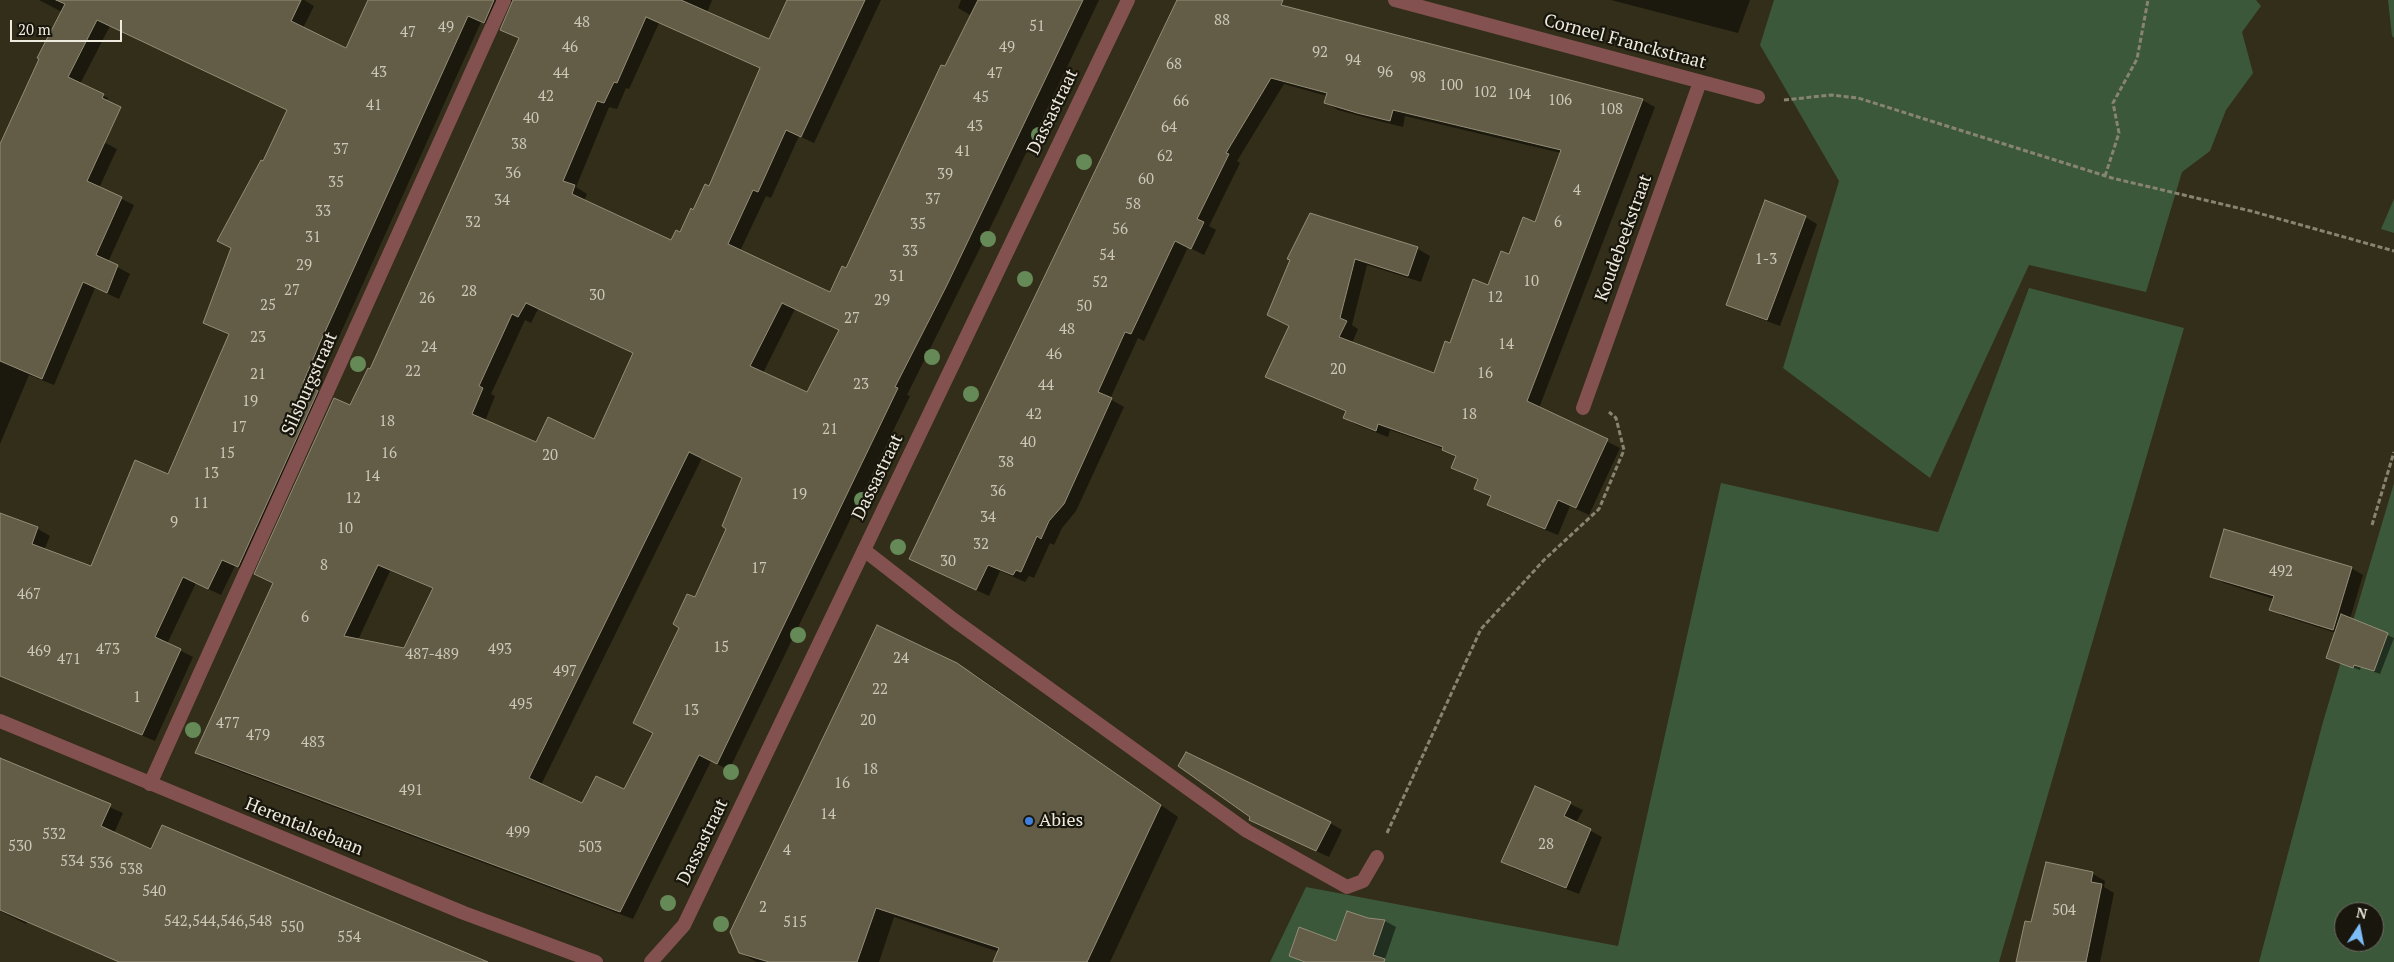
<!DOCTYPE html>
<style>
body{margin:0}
#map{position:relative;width:2394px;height:962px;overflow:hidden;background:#332e19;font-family:"PT Serif",serif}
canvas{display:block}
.north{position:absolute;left:2334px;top:902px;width:50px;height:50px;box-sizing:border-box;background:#18160d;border:1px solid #6e6b61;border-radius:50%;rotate:11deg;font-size:14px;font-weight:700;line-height:20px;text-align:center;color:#eeebde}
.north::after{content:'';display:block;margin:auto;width:18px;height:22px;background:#7dbef9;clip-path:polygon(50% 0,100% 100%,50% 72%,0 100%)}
.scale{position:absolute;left:10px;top:20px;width:112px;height:22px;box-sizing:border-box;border:2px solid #eeebde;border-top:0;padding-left:6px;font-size:15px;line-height:18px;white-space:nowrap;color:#eeebde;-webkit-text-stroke:4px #18160d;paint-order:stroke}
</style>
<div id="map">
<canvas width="2394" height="962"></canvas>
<div class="north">N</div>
<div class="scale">20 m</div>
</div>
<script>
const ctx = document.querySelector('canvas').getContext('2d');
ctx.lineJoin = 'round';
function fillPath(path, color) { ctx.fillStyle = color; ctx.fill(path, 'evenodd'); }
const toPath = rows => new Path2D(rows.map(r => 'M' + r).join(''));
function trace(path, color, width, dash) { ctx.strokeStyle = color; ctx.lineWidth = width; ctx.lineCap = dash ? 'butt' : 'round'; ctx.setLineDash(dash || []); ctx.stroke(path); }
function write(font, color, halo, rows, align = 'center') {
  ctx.font = font + ' "PT Serif",serif'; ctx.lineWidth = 4.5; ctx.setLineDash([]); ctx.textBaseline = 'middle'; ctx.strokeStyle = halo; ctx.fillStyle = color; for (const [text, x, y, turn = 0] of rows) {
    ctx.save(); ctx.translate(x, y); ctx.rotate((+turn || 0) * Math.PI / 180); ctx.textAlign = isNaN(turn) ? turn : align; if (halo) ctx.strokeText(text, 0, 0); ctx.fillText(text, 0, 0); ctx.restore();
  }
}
const green = toPath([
 [1774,0,2256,0,2261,6,2242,32,2253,73,2226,110,2210,151,2182,172,2146,292,2029,265,1930,478,1783,368,1839,181,1760,45],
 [2388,0,2394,0,2394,38,2392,36],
 [2394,199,2394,233,2381,229],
 [2029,288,2184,328,1999,962,1270,962,1306,887,1618,946,1721,483,1938,532],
 [2394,483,2394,962,2259,962,2323,722],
 [2344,912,2374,912,2374,942,2344,942]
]);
const shadow = toPath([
 [39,0,152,0,110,26,80,84,108,98,92,136,117,149,99,188,134,205,108,262,130,274,119,299,95,288,54,385,29,375,0,444,0,147,62,12],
 [199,0,299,0,287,26,289,27,302,0,304,0,314,6,303,28,346,49,369,0,513,0,509,3,497,29,481,22,315,390,330,399,251,573,235,566,221,595,196,583,167,644,193,657,155,741,0,676,0,515,38,529,50,536,44,550,92,568,169,476,230,335,204,322,263,163,288,110],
 [514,0,712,0,707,13,769,40,788,0,881,0,814,143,799,136,771,198,766,196,740,251,831,294,846,270,972,16,958,8,961,0,1099,0,996,216,907,395,910,396,729,770,711,761,633,919,209,760,197,752,274,584,256,574,371,370,520,39,502,29],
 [659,23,761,69,709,187,681,234,672,242,584,201,587,194,576,187,609,107,617,109,626,88,629,89],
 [538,309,634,354,595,440,537,444,485,421,495,396,491,394,525,320,531,323],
 [795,309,840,330,808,394,763,373],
 [702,458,744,479,728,528,695,598,654,733,625,791,582,805,541,785],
 [390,571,434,589,404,649,358,640],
 [1178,0,1261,0,1642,100,1655,107,1539,408,1620,448,1589,515,1570,506,1558,535,1501,512,1489,505,1491,497,1475,488,1479,480,1453,467,1457,458,1444,449,1390,430,1388,437,1357,425,1345,418,1347,412,1267,377,1290,327,1268,315,1311,215,1418,249,1430,256,1421,282,1367,265,1352,325,1358,329,1352,343,1435,374,1451,344,1510,256,1535,223,1561,153,1405,116,1403,127,1371,119,1338,110,1326,103,1327,96,1284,84,1237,161,1240,163,1209,226,1216,230,1204,255,1188,247,1144,341,1138,338,1110,399,1124,407,1076,511,1062,528,1054,545,1050,543,1034,578,1029,576,1025,582,1000,571,989,596,923,565],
 [1611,0,1750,0,1738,33],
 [1805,217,1817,224,1780,326,1740,311,1728,304],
 [2351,568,2363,575,2350,619,2394,638,2380,674,2361,667,2360,670,2327,658,2336,633,2283,616,2271,609,2274,599,2224,583,2211,576],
 [956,664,976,675,1178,817,1110,962,994,962,999,952,894,917,879,962,757,962,740,953],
 [0,760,123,813,114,833,151,850,487,962,141,962,115,934,104,956,27,922,26,924,0,911],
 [1535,788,1583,810,1576,823,1602,837,1579,894,1515,869,1502,862],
 [1330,823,1342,830,1329,857,1263,826],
 [2093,874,2105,881,2104,887,2114,893,2100,962,2017,962,2032,924],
 [1368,919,1385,921,1396,927,1384,962,1303,962,1291,955,1337,942]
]);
const building = toPath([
 [56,0,301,0,291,21,346,48,368,0,494,0,484,23,468,16,319,345,303,383,318,391,238,567,222,560,208,589,183,577,155,637,181,649,142,735,0,676,0,513,38,527,32,544,91,566,135,460,168,474,229,334,203,323,231,248,217,241,261,160,263,161,287,110,97,20,68,77,104,94,102,98,121,107,87,181,122,197,96,255,118,265,107,293,83,282,42,379,0,361,0,144,39,59,37,58,65,4,56,0],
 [513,0,681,0,769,39,787,0,865,0,801,137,786,130,758,192,753,190,728,244,830,292,842,266,846,268,941,65,945,66,978,0,1083,0,947,285,895,387,898,388,717,764,699,755,620,912,195,753,273,583,254,574,334,398,350,405,368,368,370,369,519,38,500,30,513,0],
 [646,17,760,68,709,186,705,184,693,210,691,208,680,232,676,230,671,240,572,194,575,185,563,181,597,101,604,103,614,82,617,83,646,17],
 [526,303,633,353,594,439,548,417,536,442,472,414,483,388,479,386,512,314,518,317,526,303],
 [782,303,839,330,807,392,750,366,782,303],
 [689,452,742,478,722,526,726,529,695,597,687,594,673,624,679,628,633,723,653,733,624,789,596,776,582,803,529,778,689,452],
 [378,565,433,588,404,648,344,636,378,565],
 [1177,0,1283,0,1281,5,1643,99,1527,401,1608,439,1576,508,1558,500,1545,529,1487,505,1491,496,1474,489,1478,479,1451,468,1456,456,1442,450,1443,447,1378,424,1376,431,1343,418,1346,411,1265,377,1289,326,1267,315,1290,260,1287,259,1310,213,1418,247,1408,276,1355,259,1340,318,1347,321,1339,337,1434,373,1445,341,1450,343,1473,279,1488,285,1501,251,1509,254,1523,217,1535,222,1561,150,1393,110,1390,121,1357,113,1324,103,1327,93,1271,78,1226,153,1229,154,1197,219,1204,222,1191,249,1175,241,1131,334,1125,332,1098,392,1112,398,1064,504,1049,521,1041,539,1037,536,1021,572,1016,570,1013,575,988,565,976,590,909,559,1177,0],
 [1765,200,1806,216,1767,320,1726,305,1765,200],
 [2224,529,2352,567,2333,630,2269,610,2274,596,2210,577,2224,529],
 [2341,614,2388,633,2374,671,2354,665,2353,668,2326,658,2341,614],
 [877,625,957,663,1161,805,1087,962,993,962,999,948,876,908,857,962,769,962,739,953,730,932,877,625],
 [1186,752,1331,822,1316,851,1249,820,1250,817,1178,766,1186,752],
 [0,758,111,804,101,826,151,849,162,825,488,962,119,962,0,910,0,758],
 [1535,786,1571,802,1564,816,1591,829,1566,888,1501,862,1535,786],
 [2046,862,2093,872,2091,882,2102,884,2086,962,2016,962,2025,921,2031,922,2046,862],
 [1347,911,1368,918,1385,920,1373,955,1385,959,1384,962,1305,962,1289,956,1299,927,1336,941,1347,911]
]);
const path = toPath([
 [1784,100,1831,95,1858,98,2112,178,2251,211,2394,251],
 [2105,176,2119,133,2113,103,2137,59,2148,0],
 [2372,525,2394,452],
 [1387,833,1481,629,1544,560,1599,509,1624,450,1616,418,1609,412]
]);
const service = toPath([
 [864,550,954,620,1247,831,1347,887,1363,881,1377,857]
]);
const minor = toPath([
 [1395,0,1758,97],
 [1583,408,1700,82],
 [150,784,504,0],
 [651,962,684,925,1128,0]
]);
const tertiary = toPath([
 [0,721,464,913,596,962]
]);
const trees = [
 [1039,135],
 [1084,162],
 [988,239],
 [1025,279],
 [932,357],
 [358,364],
 [971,394],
 [862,500],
 [898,547],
 [798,635],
 [193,730],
 [731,772],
 [668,903],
 [721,924]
];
const markers = [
 [1029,821,5,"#3f7fe0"]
];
const numberNames = [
 ["88",1222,21],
 ["48",582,23],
 ["51",1037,27],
 ["49",446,28],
 ["47",408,33],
 ["46",570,48],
 ["49",1007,48],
 ["92",1320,53],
 ["94",1353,61],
 ["68",1174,65],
 ["43",379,73],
 ["96",1385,73],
 ["44",561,74],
 ["47",995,74],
 ["98",1418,78],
 ["100",1451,86],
 ["102",1485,93],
 ["104",1519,95],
 ["42",546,97],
 ["45",981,98],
 ["106",1560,101],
 ["66",1181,102],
 ["41",374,106],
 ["108",1611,110],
 ["40",531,119],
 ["43",975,127],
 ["64",1169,128],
 ["38",519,145],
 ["37",341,150],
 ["41",963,152],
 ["62",1165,157],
 ["36",513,174],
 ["39",945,175],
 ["60",1146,180],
 ["35",336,183],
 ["4",1577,191],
 ["37",933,200],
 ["34",502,201],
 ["58",1133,205],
 ["33",323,212],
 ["32",473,223],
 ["6",1558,223],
 ["35",918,225],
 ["56",1120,230],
 ["31",313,238],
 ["33",910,252],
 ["54",1107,256],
 ["1-3",1766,260],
 ["29",304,266],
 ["31",897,277],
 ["10",1531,282],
 ["52",1100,283],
 ["27",292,291],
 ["28",469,292],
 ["30",597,296],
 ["12",1495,298],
 ["26",427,299],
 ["29",882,301],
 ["25",268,306],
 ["50",1084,307],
 ["27",852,319],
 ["48",1067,330],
 ["23",258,338],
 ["14",1506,345],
 ["24",429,348],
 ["46",1054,355],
 ["20",1338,370],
 ["22",413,372],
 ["16",1485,374],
 ["21",258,375],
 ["23",861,385],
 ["44",1046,386],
 ["19",250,402],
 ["42",1034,415],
 ["18",1469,415],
 ["18",387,422],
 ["17",239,428],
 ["21",830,430],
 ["40",1028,443],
 ["15",227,454],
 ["16",389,454],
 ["20",550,456],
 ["38",1006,463],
 ["13",211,474],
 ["14",372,477],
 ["36",998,492],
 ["19",799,495],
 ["12",353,499],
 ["11",201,504],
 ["34",988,518],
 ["9",174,523],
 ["10",345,529],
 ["32",981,545],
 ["30",948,562],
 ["8",324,566],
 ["17",759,569],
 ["492",2281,572],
 ["467",29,595],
 ["6",305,618],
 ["15",721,648],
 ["473",108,650],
 ["493",500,650],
 ["469",39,652],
 ["487-489",432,655],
 ["24",901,659],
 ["471",69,660],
 ["497",565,672],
 ["22",880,690],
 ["1",137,698],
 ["495",521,705],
 ["13",691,711],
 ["20",868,721],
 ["477",228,724],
 ["479",258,736],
 ["483",313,743],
 ["18",870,770],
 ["16",842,784],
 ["491",411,791],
 ["14",828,815],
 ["499",518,833],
 ["532",54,835],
 ["28",1546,845],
 ["530",20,847],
 ["503",590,848],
 ["4",787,851],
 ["534",72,862],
 ["536",101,864],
 ["538",131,870],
 ["540",154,892],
 ["2",763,908],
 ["504",2064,911],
 ["542,544,546,548",218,922],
 ["515",795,923],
 ["550",292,928],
 ["554",349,938]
];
const streetNames = [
 ["Corneel Franckstraat",1625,42,15],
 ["Dassastraat",1053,112,-64],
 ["Koudebeekstraat",1624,238,-70],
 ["Silsburgstraat",310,384,-66],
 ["Dassastraat",878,477,-64],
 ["Herentalsebaan",304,827,22],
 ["Dassastraat",703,842,-64]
];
const poiNames = [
 ["Abies",1039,821]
];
fillPath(green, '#3c583a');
fillPath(shadow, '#0007');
fillPath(building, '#635d47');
trace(building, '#938d76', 1);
trace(path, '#888472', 3, [5, 2.5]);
trace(service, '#845151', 14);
trace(minor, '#845151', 14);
trace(tertiary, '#845151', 14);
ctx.fillStyle = '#658957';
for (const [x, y] of trees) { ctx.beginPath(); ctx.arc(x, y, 8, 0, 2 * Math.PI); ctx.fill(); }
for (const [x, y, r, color] of markers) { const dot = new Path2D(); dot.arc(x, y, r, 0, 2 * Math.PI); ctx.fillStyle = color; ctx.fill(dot); trace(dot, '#18160d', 2); }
write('15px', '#cbc8b8', null, numberNames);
write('18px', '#eeebde', '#18160d', streetNames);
write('18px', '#eeebde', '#18160d', poiNames, 'left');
</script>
